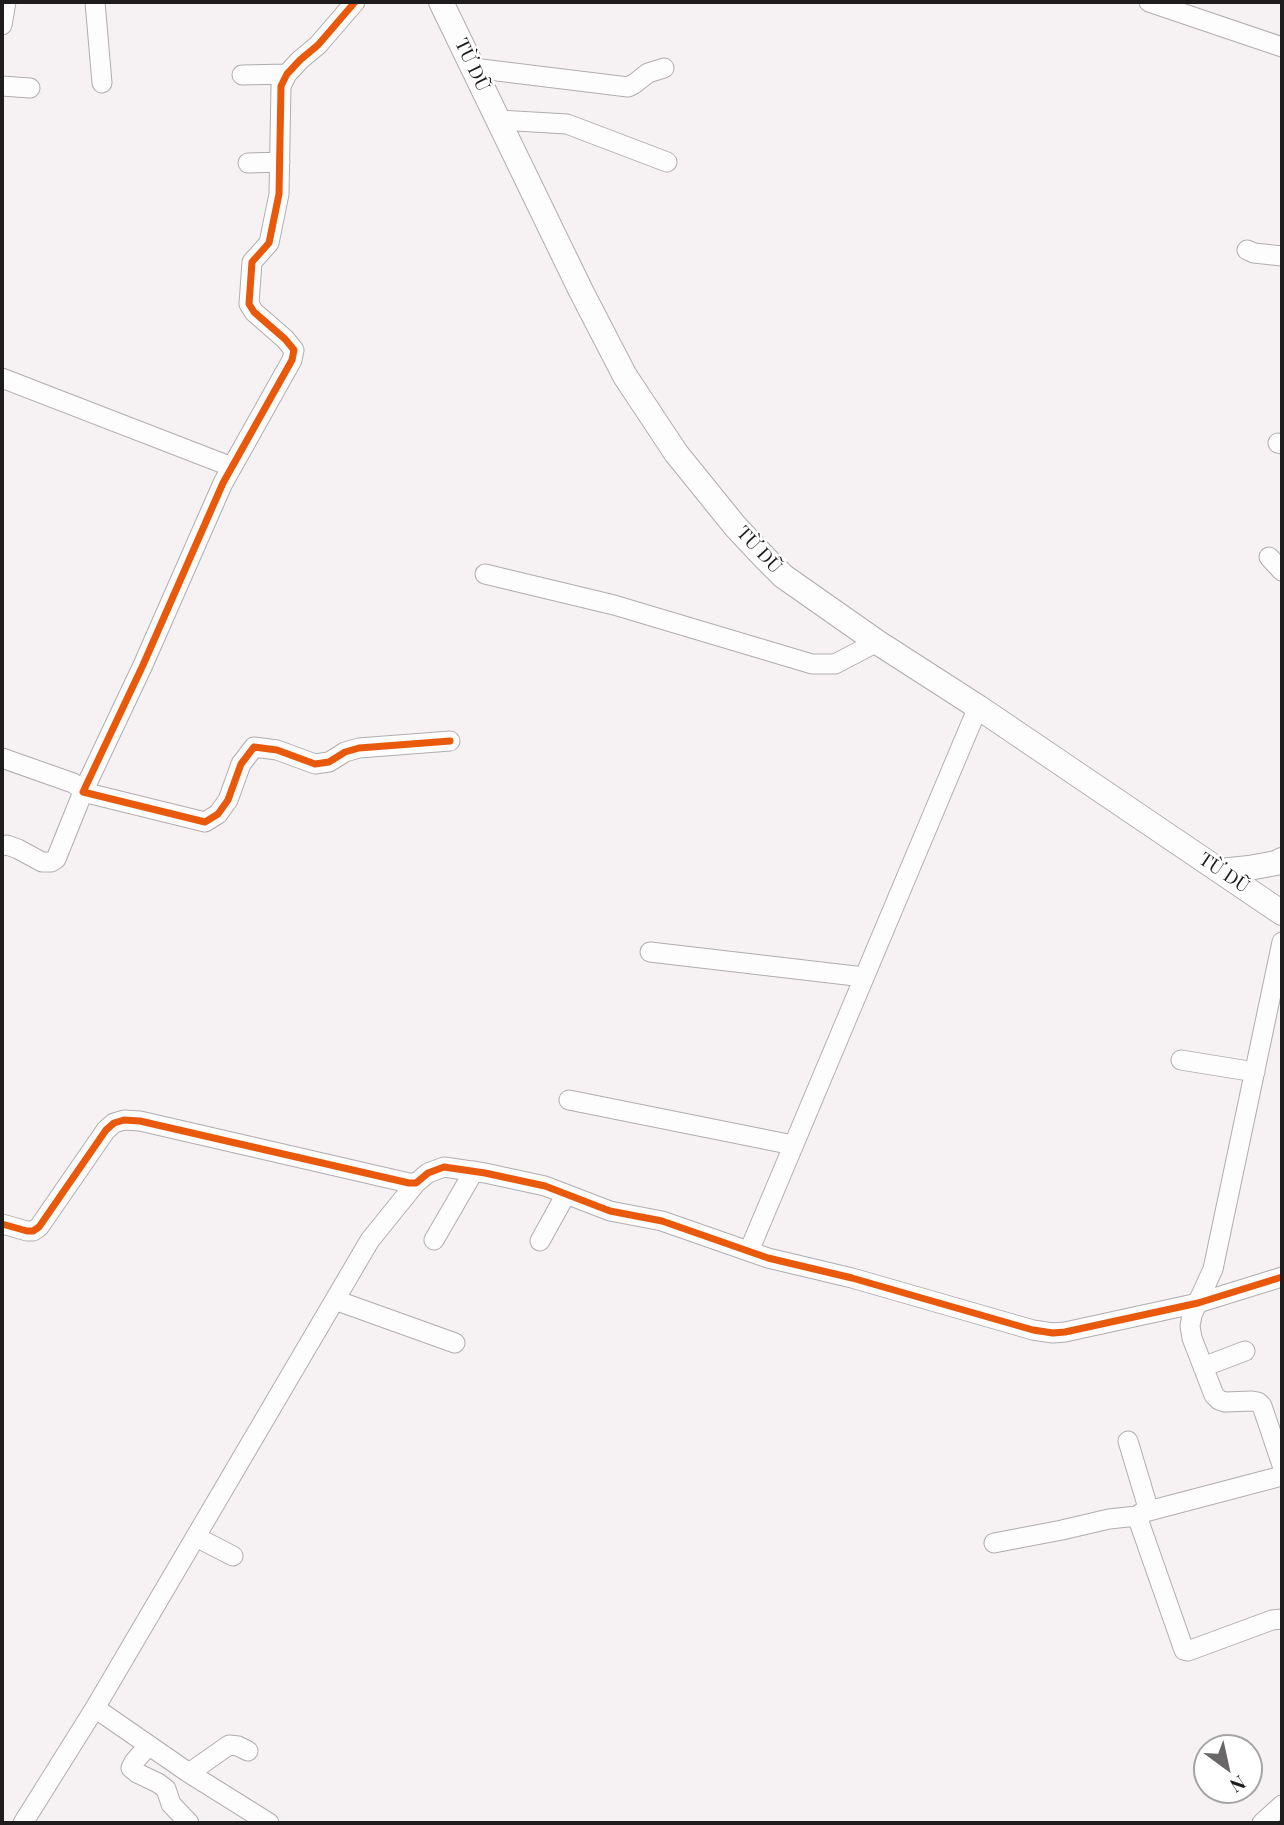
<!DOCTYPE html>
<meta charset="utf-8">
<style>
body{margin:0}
#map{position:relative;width:1284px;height:1825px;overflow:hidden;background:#f6f1f3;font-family:"Playfair Display",serif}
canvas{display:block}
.frame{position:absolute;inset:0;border:4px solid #1f1c1d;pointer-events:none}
.north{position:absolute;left:1193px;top:1734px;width:70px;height:70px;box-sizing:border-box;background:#fff;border:2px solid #a5a4a5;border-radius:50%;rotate:147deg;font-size:19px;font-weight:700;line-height:28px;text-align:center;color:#1f1c1d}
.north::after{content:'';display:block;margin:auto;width:24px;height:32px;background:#6a6768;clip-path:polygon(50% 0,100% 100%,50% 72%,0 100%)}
</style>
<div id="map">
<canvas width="1284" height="1825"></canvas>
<div class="frame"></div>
<div class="north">N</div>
</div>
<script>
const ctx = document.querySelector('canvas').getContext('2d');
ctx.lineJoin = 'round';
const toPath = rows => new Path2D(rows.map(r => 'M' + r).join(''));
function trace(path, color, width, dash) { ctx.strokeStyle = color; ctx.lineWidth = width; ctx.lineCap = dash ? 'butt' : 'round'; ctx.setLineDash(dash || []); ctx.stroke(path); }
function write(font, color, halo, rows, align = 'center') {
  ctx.font = font + ' "Playfair Display",serif'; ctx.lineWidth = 5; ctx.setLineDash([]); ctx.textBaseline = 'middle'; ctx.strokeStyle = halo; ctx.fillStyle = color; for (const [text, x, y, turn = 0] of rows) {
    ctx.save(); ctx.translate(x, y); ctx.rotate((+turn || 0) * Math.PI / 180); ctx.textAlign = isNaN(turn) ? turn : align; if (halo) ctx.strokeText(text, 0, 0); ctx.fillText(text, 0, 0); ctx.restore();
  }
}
const minor = toPath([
 [95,2,102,83],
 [355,2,318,45,300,60,287,74,281,86,279,194,269,243,252,262,249,304,254,312,285,339,294,350,292,360,223,483,143,665,83,792,205,822,218,814,228,800,241,764,254,747,277,750,315,764,329,762,345,752,359,748,450,741],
 [1149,2,1282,47],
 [2,25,6,2],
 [473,68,628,87,634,84,648,73,664,68],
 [242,75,287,74],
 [2,86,30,88],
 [499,120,567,124,667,162],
 [248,163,280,162],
 [1247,250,1254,253,1282,256],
 [2,378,232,467],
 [1278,443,1282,444],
 [1269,557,1282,571],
 [485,574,614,605,812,664,835,664,877,642],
 [2,758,73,783,80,788,83,792,56,859,51,862,42,862,18,849,7,845,2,846],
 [1282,942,1213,1269,1192,1315,1190,1326,1192,1338,1214,1395,1219,1400,1225,1402,1252,1401,1258,1402,1262,1406,1282,1465],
 [650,952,864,977],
 [1181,1060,1255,1072],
 [569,1100,793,1145],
 [2,1224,27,1231,33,1231,39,1227,106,1130,114,1123,124,1120,140,1121,409,1183,416,1183,428,1173,444,1167,485,1173,545,1186,610,1211,662,1221,768,1258,852,1278,1033,1330,1053,1333,1065,1332,1198,1303,1282,1277],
 [434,1240,474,1171],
 [540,1241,566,1194],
 [749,1251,978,707],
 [335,1300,455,1343],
 [1203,1367,1245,1351],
 [1128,1441,1149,1511],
 [1137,1516,1184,1650,1188,1651,1272,1620,1282,1619],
 [196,1537,233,1556],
 [994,1543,1062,1530,1109,1519,1137,1516,1141,1513,1282,1476],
 [95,1708,189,1773,269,1823],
 [148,1746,134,1762,131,1768,137,1773,158,1783,166,1789,171,1804,189,1823],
 [189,1773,229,1745,238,1746,248,1751],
 [23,1823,95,1708,370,1240,416,1183],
 [1262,1823,1282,1805]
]);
const major = toPath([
 [441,2,581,291,625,376,676,453,735,526,765,558,783,576,877,642,978,707,1282,913],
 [1220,871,1249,868,1276,863,1282,860]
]);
const cycleway = toPath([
 [355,2,318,45,300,60,287,74,281,86,279,194,269,243,252,262,249,304,254,312,285,339,294,350,292,360,223,483,143,665,83,792,205,822,218,814,228,800,241,764,254,747,277,750,315,764,329,762,345,752,359,748,450,741],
 [2,1224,27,1231,33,1231,39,1227,106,1130,114,1123,124,1120,140,1121,409,1183,416,1183,428,1173,444,1167,485,1173,545,1186,610,1211,662,1221,768,1258,852,1278,1033,1330,1053,1333,1065,1332,1198,1303,1282,1277]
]);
const streetNames = [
 ["TỪ DŨ",472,65,64],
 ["TỪ DŨ",759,550,47],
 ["TỪ DŨ",1224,873,34]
];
trace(minor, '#b1adaf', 21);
trace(major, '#b1adaf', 26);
trace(minor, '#fefdfd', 19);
trace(major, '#fefdfd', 24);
trace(cycleway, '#e8590c', 7);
write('19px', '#1f1c1d', '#fff', streetNames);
</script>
